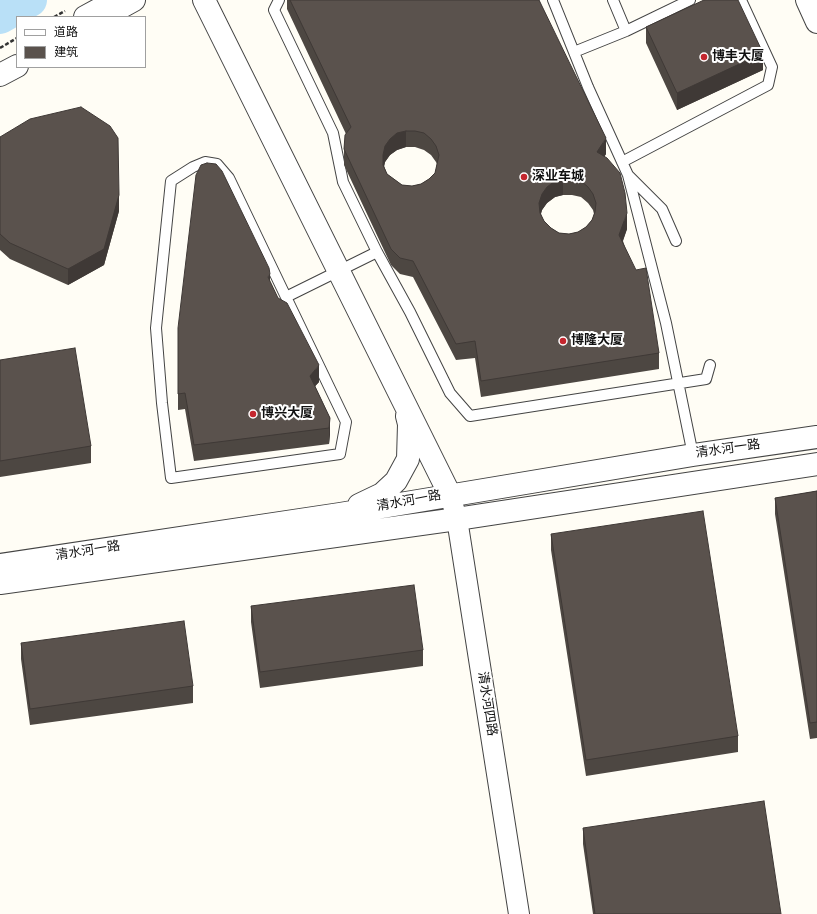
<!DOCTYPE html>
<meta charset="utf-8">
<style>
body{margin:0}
#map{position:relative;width:817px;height:914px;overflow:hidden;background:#fffdf5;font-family:Spectral,"Noto Sans SC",serif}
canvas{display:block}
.legend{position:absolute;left:16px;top:16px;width:130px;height:52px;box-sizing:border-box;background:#fff;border:1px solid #a0a0a0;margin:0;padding:5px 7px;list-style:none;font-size:12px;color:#111}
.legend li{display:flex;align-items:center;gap:8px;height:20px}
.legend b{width:20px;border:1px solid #a0a0a0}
</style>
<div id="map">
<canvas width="817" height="914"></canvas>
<ul class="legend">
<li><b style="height:5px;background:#fff"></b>道路</li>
<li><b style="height:11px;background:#5a524d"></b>建筑</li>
</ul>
</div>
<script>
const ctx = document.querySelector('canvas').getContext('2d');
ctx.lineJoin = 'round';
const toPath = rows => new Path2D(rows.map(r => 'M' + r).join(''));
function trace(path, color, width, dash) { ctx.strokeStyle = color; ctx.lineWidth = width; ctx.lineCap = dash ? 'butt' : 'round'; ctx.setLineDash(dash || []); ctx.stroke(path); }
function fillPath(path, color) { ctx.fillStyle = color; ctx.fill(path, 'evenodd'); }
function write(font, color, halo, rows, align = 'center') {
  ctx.font = font + ' Spectral,"Noto Sans SC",serif'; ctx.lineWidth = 4; ctx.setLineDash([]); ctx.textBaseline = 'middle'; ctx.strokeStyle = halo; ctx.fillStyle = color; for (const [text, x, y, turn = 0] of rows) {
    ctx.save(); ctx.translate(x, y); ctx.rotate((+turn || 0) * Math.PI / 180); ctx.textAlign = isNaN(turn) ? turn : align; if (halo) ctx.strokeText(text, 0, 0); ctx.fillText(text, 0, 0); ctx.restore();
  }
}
const river = toPath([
 [0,17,30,0]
]);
const path = toPath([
 [54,17,65,11],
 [0,48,17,38]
]);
const service = toPath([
 [279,0,274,10,333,133,343,182,377,252,410,312,450,393,470,416,706,379,710,365],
 [553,0,588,87,628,175,666,323,693,455],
 [613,0,626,31],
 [574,52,626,31,690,0],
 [622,162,768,85,772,67,741,0],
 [628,175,662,209,676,241],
 [286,297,229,178,217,164,205,162,193,167,171,181,156,328,162,403,171,478,340,454,346,422,286,297,377,252]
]);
const minor = toPath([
 [450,495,457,519,519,914]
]);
const tertiary = toPath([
 [204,0,450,495],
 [807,0,817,22],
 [105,16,134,0],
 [85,17,116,0],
 [0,75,17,66],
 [359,505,382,494,396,481,408,459,409,424,407,416],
 [0,565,340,514,693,455,817,437],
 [0,583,457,519,817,464]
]);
const wall = toPath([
 [287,0,539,0,606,154,604,157,627,229,623,241,659,353,659,369,481,397,475,358,456,360,413,277,400,274,391,265,344,165,344,149,346,134,287,9],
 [406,147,415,147,424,150,431,155,436,162,437,164,435,173,429,179,421,184,412,186,402,185,387,174,384,166,385,162,390,155,397,150],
 [563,195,572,195,581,197,588,203,593,210,594,214,592,220,586,227,578,232,569,234,559,233,551,228,544,221,541,214,542,210,547,203,555,197],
 [646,27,763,70,677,110,646,43],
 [0,137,119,211,104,265,68,285,10,259,0,250],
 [270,282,319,382,315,386,330,418,330,434,329,444,194,461,185,409,178,410,178,328],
 [0,360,91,446,91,463,0,477],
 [817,491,817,738,810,739,775,514,775,498],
 [551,534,738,736,738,752,586,776,551,550],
 [251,606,423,650,423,666,260,688,251,622],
 [21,643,193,686,193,703,30,725,21,659],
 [583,828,781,914,593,914,583,844]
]);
const shadedWall = toPath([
 [763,53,763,70,677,110,677,93],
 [406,131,406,147,397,150,390,155,385,162,383,172,383,155,385,146,390,139,397,133],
 [606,138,606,154,597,168,597,152],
 [563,178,563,195,555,197,547,203,542,210,539,219,539,203,542,194,547,187,555,181],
 [119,195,119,211,104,265,68,285,68,269],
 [627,213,627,229,619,251,619,235],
 [270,274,270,290,268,277],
 [319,365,319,382,310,392,310,376],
 [330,418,330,434,329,444,329,428]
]);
const building = toPath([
 [290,0,539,0,606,138,597,152,607,158,620,173,625,193,627,213,619,235,636,270,646,268,659,353,481,381,475,341,456,344,413,261,400,258,391,249,344,149,345,135,351,127,290,0],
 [406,131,415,131,424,133,431,139,436,146,439,155,435,173,429,179,421,184,412,186,402,185,387,174,383,165,383,155,385,146,390,139,397,133,406,131],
 [563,178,572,178,581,181,588,187,593,194,596,203,595,212,592,220,586,227,578,232,569,234,559,233,551,228,544,221,540,213,539,203,542,194,547,187,555,181,563,178],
 [704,0,738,0,763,53,677,93,646,27,704,0],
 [81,107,110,126,118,138,119,195,104,249,68,269,10,243,0,234,0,137,30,119,81,107],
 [207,163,216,164,222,171,269,268,270,274,268,277,278,298,287,303,319,365,310,376,330,418,329,428,194,445,185,393,178,394,178,328,196,175,201,165,207,163],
 [75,348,91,446,0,461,0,360,75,348],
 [817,491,817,722,810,723,775,498,817,491],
 [703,511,738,736,586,760,551,534,703,511],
 [414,585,423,650,260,672,251,606,414,585],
 [184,621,193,686,30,709,21,643,184,621],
 [764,801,781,914,595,914,583,828,764,801]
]);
const markers = [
 [704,57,4,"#c4262e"],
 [524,177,4,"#c4262e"],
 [563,341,4,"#c4262e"],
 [253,414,4,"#c4262e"]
];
const poiNames = [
 ["博丰大厦",712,57],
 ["深业车城",532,177],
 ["博隆大厦",571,341],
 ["博兴大厦",261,414]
];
const streetNames = [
 ["清水河一路",728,450,-8],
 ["清水河一路",409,502,-10],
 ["清水河一路",88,552,-9],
 ["清水河四路",486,704,81]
];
trace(river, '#b9e0f7', 34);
trace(service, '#444', 12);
trace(minor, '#444', 22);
trace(tertiary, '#444', 24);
trace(path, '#333', 2.5, [4, 2]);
trace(service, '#fff', 10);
trace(minor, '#fff', 20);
trace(tertiary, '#fff', 22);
fillPath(wall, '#4d4742');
fillPath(shadedWall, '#3f3936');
fillPath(building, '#5a524d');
trace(building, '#3f3936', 1);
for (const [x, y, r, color] of markers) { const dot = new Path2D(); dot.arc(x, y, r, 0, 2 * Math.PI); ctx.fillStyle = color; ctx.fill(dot); trace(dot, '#fff', 1.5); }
write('bold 13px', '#111', '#fff', poiNames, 'left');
write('13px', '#111', '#fff', streetNames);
</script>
